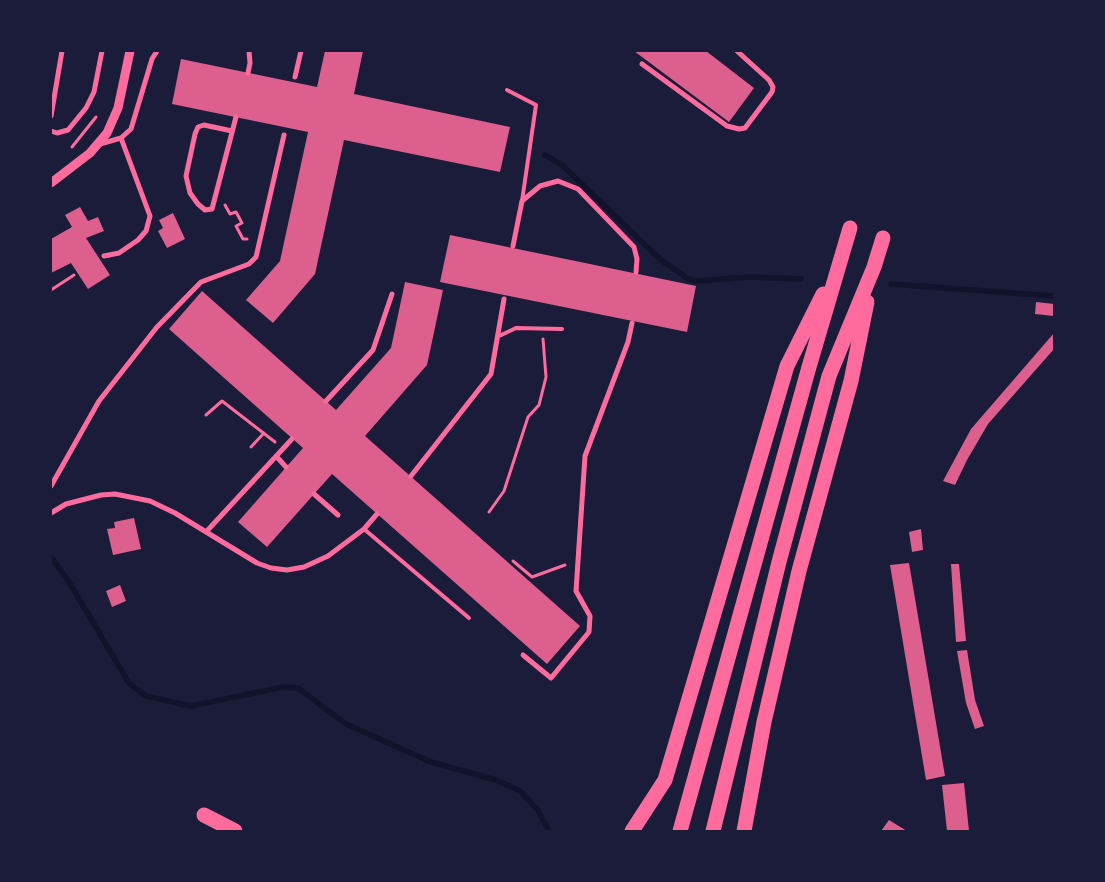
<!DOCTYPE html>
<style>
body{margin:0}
#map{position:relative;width:1105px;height:882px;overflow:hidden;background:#1b1b3a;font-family:Georgia,serif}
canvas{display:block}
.frame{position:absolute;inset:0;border:52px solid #1b1b3a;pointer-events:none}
</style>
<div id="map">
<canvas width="1105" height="882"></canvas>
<div class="frame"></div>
</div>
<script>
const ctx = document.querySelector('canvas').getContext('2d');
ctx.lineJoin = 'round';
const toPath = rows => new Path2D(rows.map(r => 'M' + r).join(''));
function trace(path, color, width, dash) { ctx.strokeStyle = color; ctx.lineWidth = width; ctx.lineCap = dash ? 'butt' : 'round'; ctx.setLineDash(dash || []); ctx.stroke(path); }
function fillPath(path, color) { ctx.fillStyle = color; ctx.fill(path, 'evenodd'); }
const stream = toPath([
 [545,155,562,165,661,260,687,278,695,281,751,277,801,279],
 [891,284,1054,296],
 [51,557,69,582,129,683,146,696,191,706,283,687,298,688,346,724,431,762,496,780,520,791,537,809,549,831]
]);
const building = toPath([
 [325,51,363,51,354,94,510,127,500,172,344,140,315,274,273,323,246,300,280,261,308,132,172,104,181,59,317,87],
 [634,51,706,51,754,88,729,122],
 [80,207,88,221,98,217,104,231,86,238,110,275,88,289,71,263,51,273,51,239,72,227,65,215],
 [173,213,185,239,167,248,158,231,163,228,159,220],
 [450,235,696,286,687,332,440,282],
 [405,282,443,290,427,365,365,436,580,626,547,664,332,474,267,547,238,522,303,448,169,329,202,291,336,410,391,348],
 [1036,302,1054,304,1054,316,1035,314],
 [1054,333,1054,349,988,424,967,460,955,485,943,481,971,429],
 [134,518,141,549,113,555,107,529,115,528,114,522],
 [921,529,923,550,912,552,909,532],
 [909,563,945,776,926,780,890,565],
 [951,564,959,564,966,641,956,642],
 [120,585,126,601,112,607,106,591],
 [967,650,975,700,984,726,975,729,966,703,957,651],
 [964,783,969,831,947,831,942,785],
 [889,820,907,831,881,831]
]);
const path = toPath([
 [72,147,96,117],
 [225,205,230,214,236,212,242,223,236,226,243,239,247,239],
 [51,290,74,275],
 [206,415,222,401,275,442],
 [251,447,264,433],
 [489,512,504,491,528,417,539,405,546,377,543,339],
 [513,561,532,577,565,565]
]);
const service = toPath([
 [507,90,536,105,522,201],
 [497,337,516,328,562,329],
 [364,529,469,618]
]);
const minor = toPath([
 [642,64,727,126,739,129,745,128,772,92,773,87,769,80,737,51],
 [248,73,250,63,249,51],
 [295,77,301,51],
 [51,116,62,51],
 [51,131,57,133,68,130,86,108,94,92,102,51],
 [232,131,204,125,198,127,195,134,186,176,190,193,198,204,205,210,212,209,236,117],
 [100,144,121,138,131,129,152,59,157,51],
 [513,246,522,201,540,186,558,181,578,189,634,247,637,259,636,272],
 [104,256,119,253,138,240,146,231,150,216,121,138],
 [326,401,373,350,392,294],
 [276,456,286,467],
 [411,476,491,374,504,299],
 [51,486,99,401,157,327,201,282,249,264,256,257,284,135],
 [314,494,338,515],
 [51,513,66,504,101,495,115,494,150,501,175,513,257,563,271,568,287,570,304,567,328,556,364,529,377,514],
 [206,532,292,439],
 [523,655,551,678,589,632,590,616,576,591,585,456,628,342,632,323]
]);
const tertiary = toPath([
 [51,183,90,153,107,133,118,108,130,51]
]);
const motorway = toPath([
 [204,815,235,831],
 [632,831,665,780,787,366,823,294],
 [680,831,809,367,850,228],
 [713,831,779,562,829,376,874,267,883,238],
 [744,831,764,722,799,571,851,381,867,302]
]);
trace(stream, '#12122b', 5.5);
fillPath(building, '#dd5f8e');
trace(path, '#ff6b9d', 3);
trace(service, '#ff6b9d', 4);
trace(minor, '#ff6b9d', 5);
trace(tertiary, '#ff6b9d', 9);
trace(motorway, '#ff6b9d', 15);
</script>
